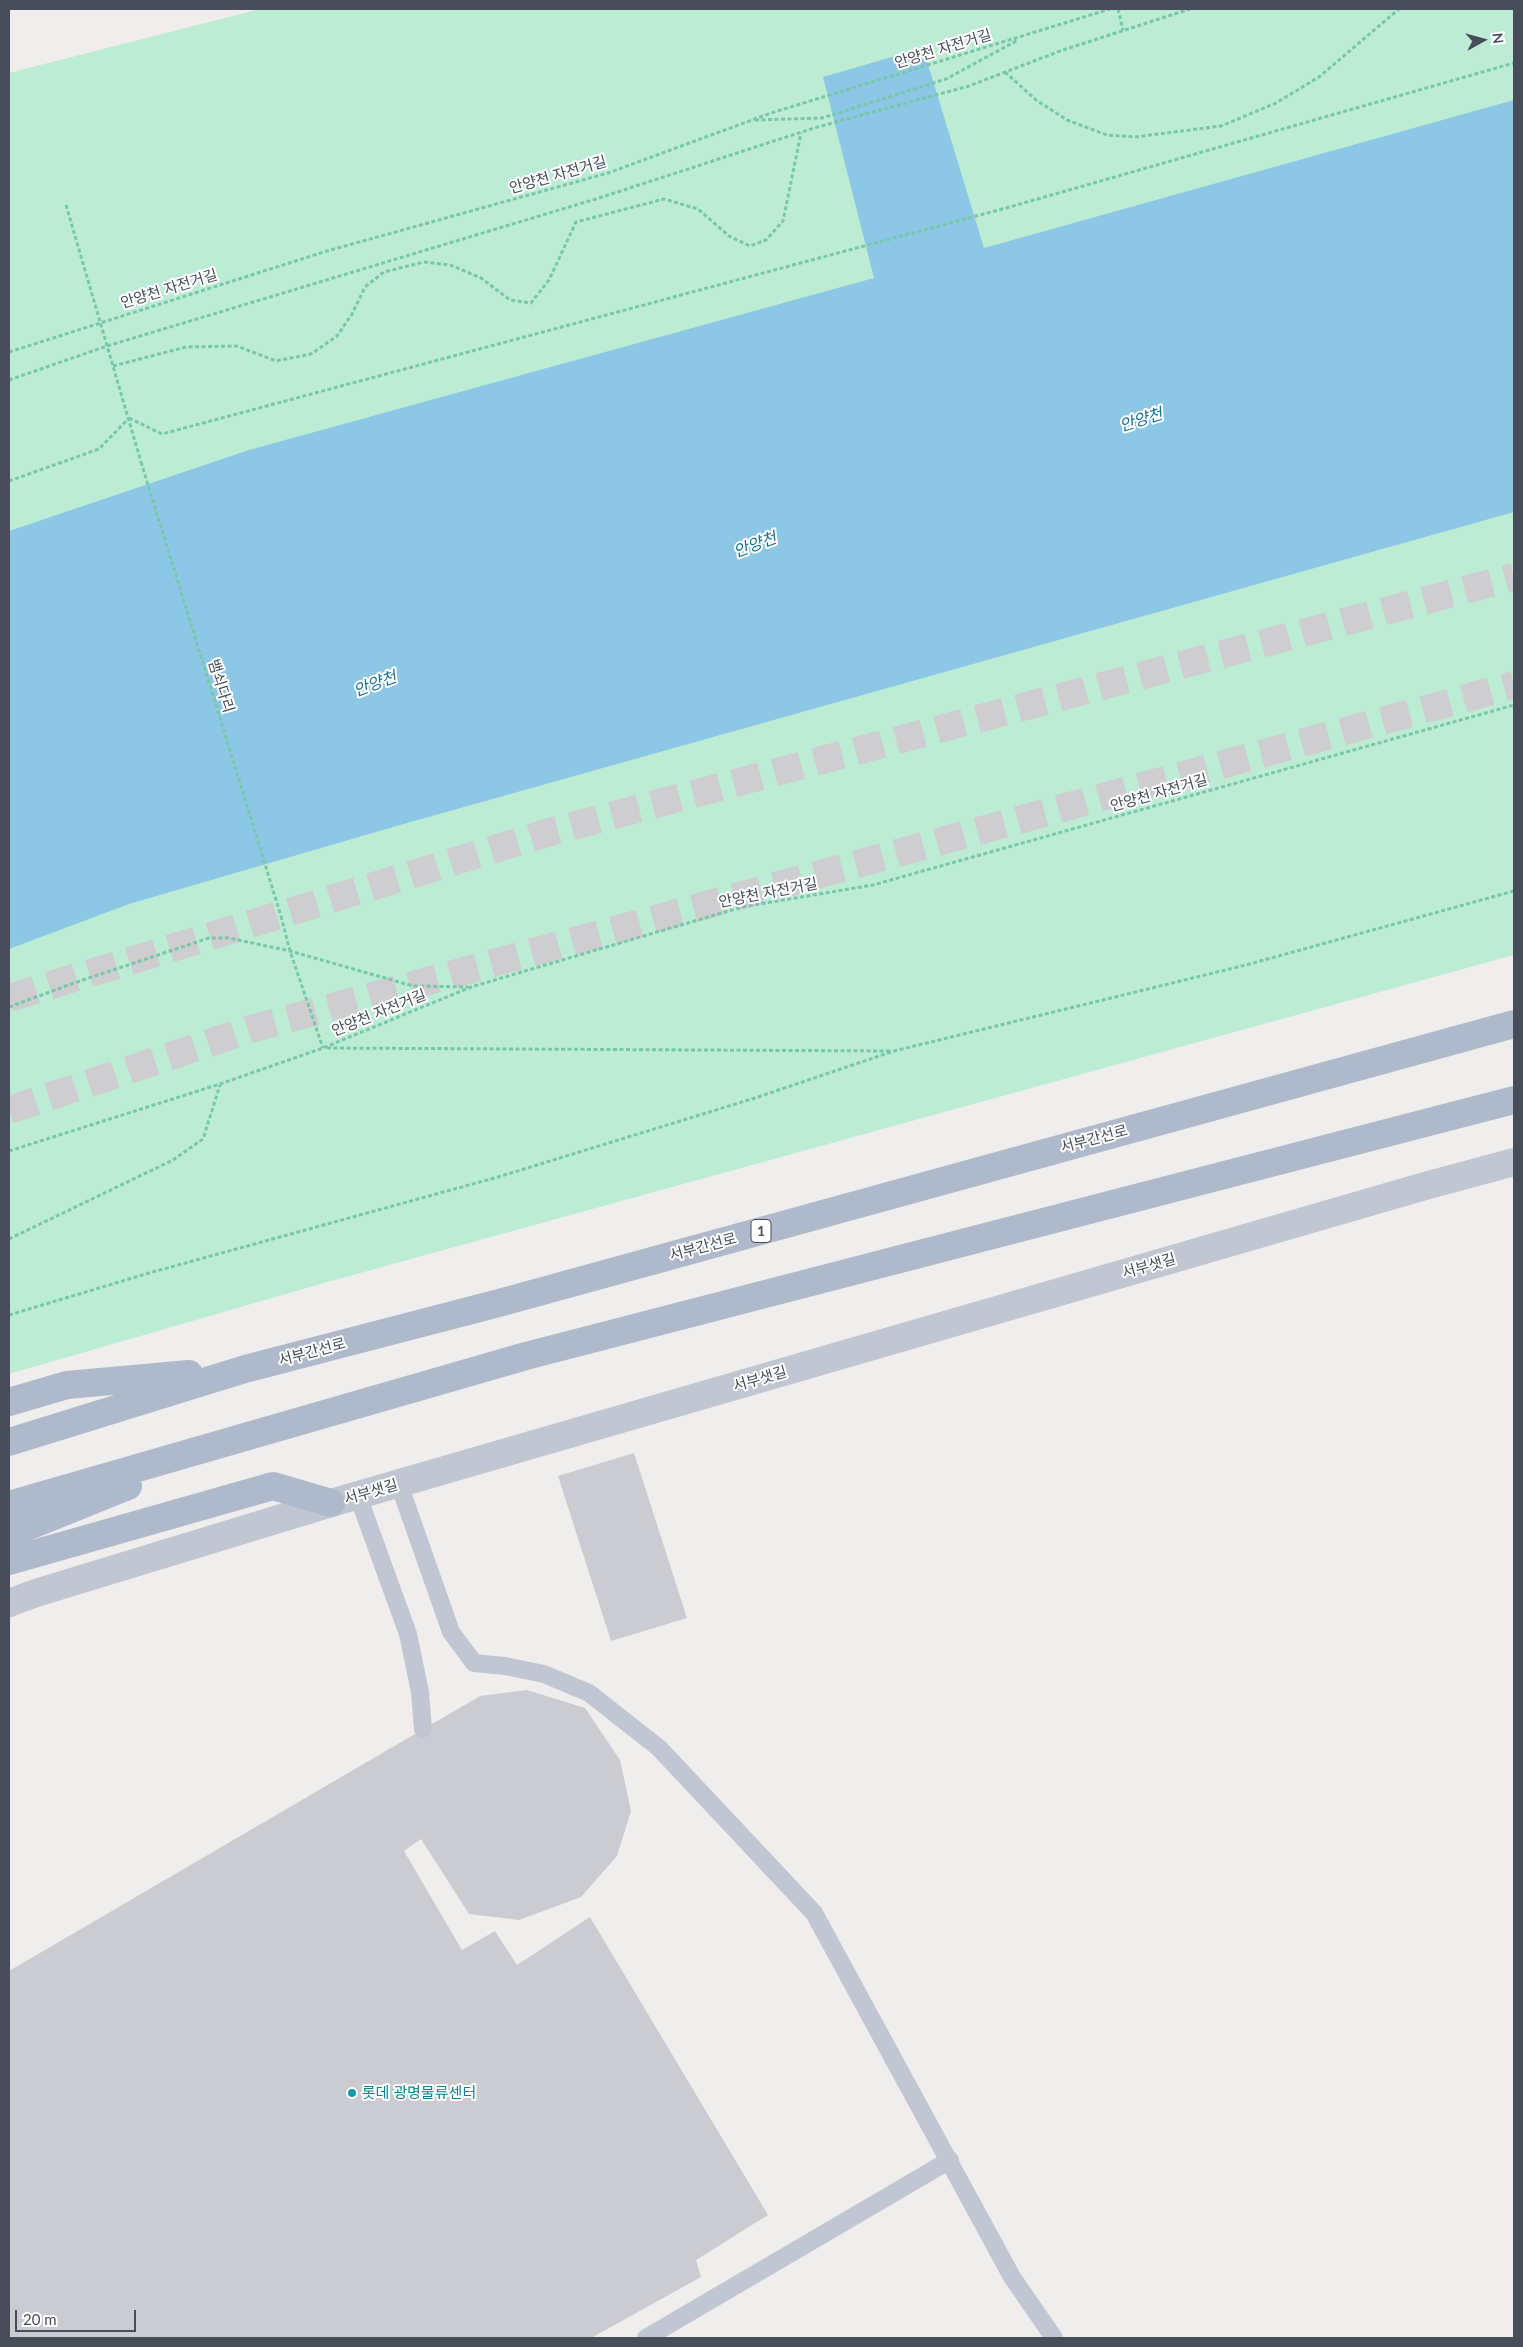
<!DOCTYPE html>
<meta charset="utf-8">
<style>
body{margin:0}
#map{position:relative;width:1523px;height:2347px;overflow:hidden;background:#f0eded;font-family:Lato,sans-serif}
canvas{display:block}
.frame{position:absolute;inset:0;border:10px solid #474e59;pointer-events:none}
.north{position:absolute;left:1458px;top:15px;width:50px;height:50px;-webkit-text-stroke:4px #fff;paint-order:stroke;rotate:83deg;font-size:14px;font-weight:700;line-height:20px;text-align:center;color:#474e59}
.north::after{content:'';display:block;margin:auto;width:18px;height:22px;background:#474e59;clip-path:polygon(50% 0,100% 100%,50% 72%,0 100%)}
.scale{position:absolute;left:15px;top:2310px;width:121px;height:22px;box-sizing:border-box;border:2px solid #474e59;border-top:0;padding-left:6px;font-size:15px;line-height:18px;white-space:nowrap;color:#474e59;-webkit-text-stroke:4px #fff;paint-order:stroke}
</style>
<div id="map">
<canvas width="1523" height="2347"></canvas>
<div class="frame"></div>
<div class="north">N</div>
<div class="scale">20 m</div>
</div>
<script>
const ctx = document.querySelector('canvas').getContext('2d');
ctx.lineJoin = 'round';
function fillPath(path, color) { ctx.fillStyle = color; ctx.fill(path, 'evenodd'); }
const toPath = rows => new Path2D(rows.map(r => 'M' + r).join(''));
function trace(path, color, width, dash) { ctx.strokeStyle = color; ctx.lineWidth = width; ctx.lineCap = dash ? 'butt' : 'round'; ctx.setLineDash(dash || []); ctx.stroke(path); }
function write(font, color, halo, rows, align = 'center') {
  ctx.font = font + ' Lato,"Noto Sans KR",sans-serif'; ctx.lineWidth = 4; ctx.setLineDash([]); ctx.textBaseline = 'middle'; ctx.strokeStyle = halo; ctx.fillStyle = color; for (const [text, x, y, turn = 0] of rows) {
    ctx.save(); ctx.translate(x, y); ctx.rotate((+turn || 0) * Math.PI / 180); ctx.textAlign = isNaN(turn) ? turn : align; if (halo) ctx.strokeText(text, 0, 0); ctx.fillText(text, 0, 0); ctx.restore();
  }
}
const green = toPath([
 [260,9,1514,9,1514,955,324,1283,9,1374,9,73]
]);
const water = toPath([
 [923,48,984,248,1514,100,1514,512,400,825,129,904,9,949,9,531,249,450,874,278,823,77]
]);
const building = toPath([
 [634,1453,687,1618,611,1641,558,1476],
 [527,1690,585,1708,620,1760,631,1811,617,1856,581,1897,519,1920,469,1914,421,1839,404,1851,462,1950,495,1931,517,1965,590,1917,768,2215,696,2260,701,2277,591,2338,9,2338,9,1971,480,1696]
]);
const highwayTunnel = toPath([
 [9,998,550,832,1514,577],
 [9,1110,251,1029,1514,685]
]);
const path = toPath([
 [1118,9,1123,30],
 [1005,72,1036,100,1067,120,1107,135,1135,137,1221,126,1276,103,1319,77,1399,9],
 [755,120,822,118,946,79,1018,40],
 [66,205,141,462],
 [9,352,327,251,608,173,771,113,1110,9],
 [113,366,186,347,237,346,276,361,311,354,337,336,352,314,365,287,384,272,424,262,450,265,481,278,510,300,531,303,549,280,576,222,664,199,698,209,729,236,750,246,766,240,783,221,801,133],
 [9,380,107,346,599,198,814,128,969,86,1060,51,1190,9],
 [129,418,162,434,1006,208,1514,63],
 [9,481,99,449,129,418],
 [281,916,290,951,323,1048],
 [9,1007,74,983,209,938,229,938,290,951,413,986,468,987],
 [327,1048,890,1051],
 [9,1151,220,1084,323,1048,471,987,742,907,873,885,1514,705],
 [9,1239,173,1160,203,1139,220,1085],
 [9,1315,149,1273,498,1177,755,1098,894,1051,1246,965,1514,891]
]);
const lane = toPath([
 [399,1484,451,1632,474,1663,505,1666,544,1674,589,1693,659,1748,814,1913,1012,2277,1054,2338],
 [358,1496,408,1634,420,1692,423,1729],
 [646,2338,950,2160]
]);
const street = toPath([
 [9,1603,36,1593,331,1503,1425,1186,1514,1162]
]);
const primary = toPath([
 [9,1402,67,1385,189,1374],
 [9,1442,245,1369,499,1303,1514,1024],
 [9,1505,526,1356,1514,1100],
 [9,1534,128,1486],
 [9,1561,273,1486,331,1503]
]);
const pathBridge = toPath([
 [141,462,281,916]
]);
const markers = [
 [352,2093,5,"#0f9aa8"]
];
const shields = [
 [761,1231,20]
];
const shieldNames = [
 ["1",761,1231]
];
const streetNames = [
 ["안양천 자전거길",943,49,-17],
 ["안양천 자전거길",558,175,-16],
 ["안양천 자전거길",169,289,-17],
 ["뱀쇠다리",221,686,73],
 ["안양천 자전거길",1159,793,-16],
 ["안양천 자전거길",768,893,-11],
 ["안양천 자전거길",379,1013,-22],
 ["서부간선로",1094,1139,-15],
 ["서부간선로",703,1247,-15],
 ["서부샛길",1149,1266,-16],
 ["서부간선로",312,1352,-15],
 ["서부샛길",760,1379,-16],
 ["서부샛길",371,1492,-16]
];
const cultureNames = [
 ["롯데 광명물류센터",362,2093]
];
const waterNames = [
 ["안양천",1141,420,-17],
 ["안양천",755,545,-20],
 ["안양천",375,684,-20]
];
fillPath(green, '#bdecd5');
fillPath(water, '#8dc7e6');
fillPath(building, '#cbcbd2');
trace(highwayTunnel, '#cecdcf', 28, [28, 14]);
trace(path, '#78c7ab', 3, [4, 2.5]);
trace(lane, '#c1c7d2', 18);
trace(street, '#c1c7d2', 28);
trace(primary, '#aeb9cb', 28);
trace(pathBridge, '#78c7ab', 3, [4, 2.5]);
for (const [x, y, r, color] of markers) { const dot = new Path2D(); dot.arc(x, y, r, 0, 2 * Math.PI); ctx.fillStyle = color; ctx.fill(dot); trace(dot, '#fff', 2); }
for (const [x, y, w] of shields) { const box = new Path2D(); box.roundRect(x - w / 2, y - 11.5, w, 23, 4); ctx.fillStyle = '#fff'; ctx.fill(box); trace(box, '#474e59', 1); }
write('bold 14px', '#474e59', null, shieldNames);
write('15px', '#474e59', '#fff', streetNames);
write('15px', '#0d838f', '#fff', cultureNames, 'left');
write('italic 16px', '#146f9e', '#fff', waterNames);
</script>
